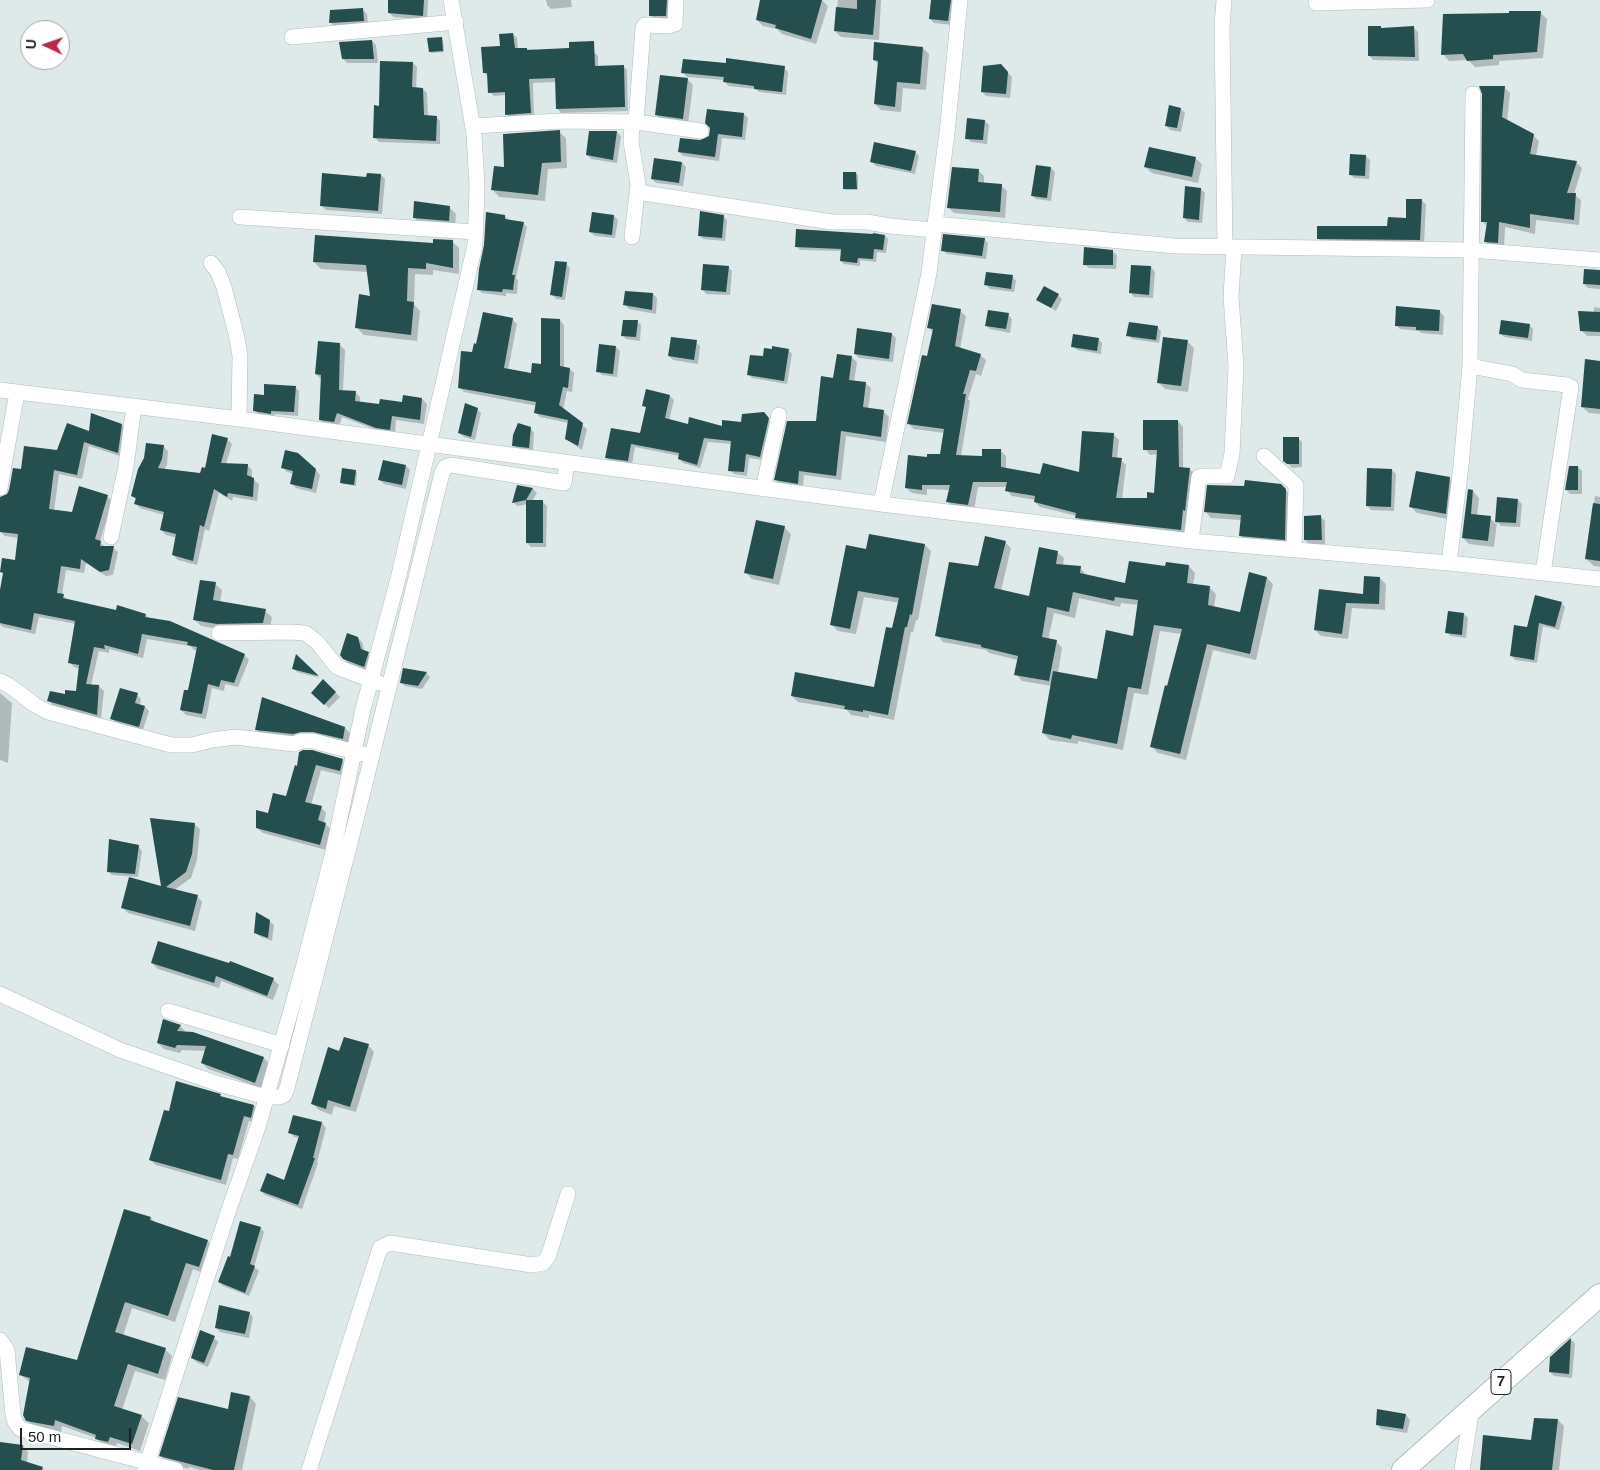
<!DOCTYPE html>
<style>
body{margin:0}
#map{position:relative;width:1600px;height:1470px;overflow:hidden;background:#dee9e9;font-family:Arial,sans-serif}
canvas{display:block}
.north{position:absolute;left:20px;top:20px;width:50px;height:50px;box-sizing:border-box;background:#fff;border:1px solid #a5a6a6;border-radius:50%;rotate:273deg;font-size:14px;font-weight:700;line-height:20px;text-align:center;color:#1d2121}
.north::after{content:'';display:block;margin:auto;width:18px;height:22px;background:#ba2943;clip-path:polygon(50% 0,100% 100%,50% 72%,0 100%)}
.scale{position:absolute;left:20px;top:1428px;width:111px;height:22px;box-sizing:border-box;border:2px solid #1d2121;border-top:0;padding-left:6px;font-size:15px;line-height:18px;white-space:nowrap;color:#1d2121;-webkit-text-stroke:4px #fff;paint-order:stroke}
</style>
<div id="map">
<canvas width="1600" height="1470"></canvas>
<div class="north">U</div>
<div class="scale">50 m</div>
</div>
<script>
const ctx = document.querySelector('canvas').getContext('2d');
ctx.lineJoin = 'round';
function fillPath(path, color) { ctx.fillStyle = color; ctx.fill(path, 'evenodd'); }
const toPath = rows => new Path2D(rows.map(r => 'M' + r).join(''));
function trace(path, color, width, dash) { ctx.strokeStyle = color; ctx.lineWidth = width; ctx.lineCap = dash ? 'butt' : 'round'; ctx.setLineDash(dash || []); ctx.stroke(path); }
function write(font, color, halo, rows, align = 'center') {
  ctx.font = font + ' Arial,sans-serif'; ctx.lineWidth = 5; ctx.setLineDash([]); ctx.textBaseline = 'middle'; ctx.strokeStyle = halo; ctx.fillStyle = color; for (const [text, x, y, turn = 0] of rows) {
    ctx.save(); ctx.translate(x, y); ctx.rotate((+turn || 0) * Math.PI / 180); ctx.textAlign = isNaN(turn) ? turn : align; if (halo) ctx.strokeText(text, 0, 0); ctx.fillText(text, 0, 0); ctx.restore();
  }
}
const shadow = toPath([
 [390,0,428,0,427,20,394,17,389,13],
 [546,0,571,0,572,7,551,9,547,5],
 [651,0,672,0,670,20,654,19,650,15],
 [761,0,822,0,828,6,816,44,782,34,777,29,763,26,757,20],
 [838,0,881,0,879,40,841,37,835,31],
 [933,0,952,0,955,3,952,25,934,23,930,19],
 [362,9,367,14,368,25,335,27,331,23],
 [1540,12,1547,19,1543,58,1499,61,1499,65,1475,67,1468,60,1449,61,1443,54],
 [1380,27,1382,29,1414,28,1418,32,1419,61,1373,60,1369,55],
 [513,34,517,38,518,49,594,52,598,56,598,67,623,66,627,70,628,111,561,113,557,108,556,82,533,83,534,117,510,118,506,114,506,95,494,96,490,92,489,77,484,73,501,47],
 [441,38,443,40,444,52,432,53,430,52],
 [372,41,376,45,378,63,347,63,343,59],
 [923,48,929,54,926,90,903,88,901,112,881,110,875,104,879,65,874,60],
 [413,63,417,67,416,89,423,89,427,93,428,117,436,117,440,121,440,144,379,142,375,138,380,107],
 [784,68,788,72,786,95,759,92,756,89,728,86,724,80,687,77,683,73],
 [1005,69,1012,77,1010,98,986,96,982,92],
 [687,79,693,85,688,124,662,120,656,115],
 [1504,87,1510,93,1507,122,1533,135,1539,141,1536,156,1576,162,1582,168,1574,194,1581,200,1579,225,1536,220,1535,234,1505,227,1504,248,1491,247,1485,241,1487,226,1482,221],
 [1170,107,1181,109,1185,113,1181,132,1170,130,1166,125],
 [744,114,748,118,745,140,722,138,719,161,683,156,679,152,700,142],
 [985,121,989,125,987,144,971,142,967,138],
 [559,132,566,138,567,168,548,169,545,201,499,197,493,190,505,168],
 [590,132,617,132,621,136,617,163,591,159,587,155],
 [915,152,919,156,915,174,876,166,872,162],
 [1366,156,1370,160,1369,179,1354,178,1350,174],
 [1195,158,1202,164,1198,183,1152,173,1145,167],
 [682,163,686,167,683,186,656,183,652,179],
 [1051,168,1055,172,1051,201,1036,199,1032,195],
 [978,170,984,176,984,184,1001,185,1007,191,1005,218,954,213,948,207],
 [856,173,858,175,858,190,846,190,845,189],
 [381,175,385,179,382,214,326,210,321,205,367,178],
 [1201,189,1205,193,1202,223,1188,222,1184,218],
 [1421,200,1426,204,1424,244,1322,242,1318,238,1388,227,1407,219],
 [449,207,456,214,455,227,421,225,415,218],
 [505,216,509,220,523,223,527,227,516,278,518,280,517,294,506,293,506,296,482,293,478,289],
 [614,216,618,220,615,238,595,236,590,232],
 [723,216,727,220,725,241,703,239,699,235],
 [885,236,888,239,886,253,877,252,876,262,860,260,860,266,844,264,841,261,842,251,800,250,796,246],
 [984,239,988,243,986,259,947,254,943,250],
 [452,241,459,248,459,274,433,270,433,275,415,274,414,304,420,311,417,341,364,335,357,328,371,297,368,272,321,269,314,262],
 [1112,251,1117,255,1116,269,1089,268,1084,264],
 [566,264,570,268,565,300,556,299,552,294],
 [728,267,732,271,730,295,706,294,702,289],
 [1151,267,1155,272,1153,298,1134,297,1130,292],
 [1600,272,1600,289,1588,288,1584,284],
 [1012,276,1016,281,1014,292,990,289,986,285],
 [653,294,657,298,656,314,629,309,625,305],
 [1058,295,1062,299,1056,311,1038,299],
 [1594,307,1600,308,1600,336,1587,336,1581,330,1594,313],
 [960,311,966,316,960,349,980,355,986,360,981,376,976,374,968,399,970,401,961,456,984,457,1000,450,1006,456,1006,470,1041,475,1080,473,1114,435,1119,440,1117,459,1121,460,1126,465,1122,499,1148,500,1155,494,1158,454,1150,455,1145,449,1178,421,1183,427,1183,469,1189,469,1195,474,1186,535,1082,523,1077,516,1040,507,1035,502,1036,500,1012,496,1007,491,1007,487,978,487,974,510,953,507,948,502,950,490,927,489,927,495,912,493,906,488,928,458,941,456,944,433,914,429,909,424,928,358,933,332,929,328],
 [1440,312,1444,316,1443,335,1421,333,1419,331,1400,329,1396,325],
 [1008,315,1012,319,1010,333,990,329,986,325],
 [512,319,517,324,508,370,532,375,542,365,560,320,564,325,564,368,570,369,574,373,572,392,567,391,563,410,587,429,582,450,566,439,569,423,540,417,535,412,537,406,464,392,459,387,477,345],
 [637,321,641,325,640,341,626,339,622,335],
 [1529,325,1533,329,1532,341,1504,337,1500,333],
 [1157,327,1161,331,1159,343,1132,339,1128,335],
 [858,330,892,334,896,338,893,362,859,358,855,354],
 [1098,339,1102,343,1101,354,1077,350,1073,346],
 [1187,341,1194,348,1188,392,1165,389,1158,382],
 [696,342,700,346,698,364,673,360,669,356],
 [340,345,345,350,343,391,355,392,360,397,360,403,380,406,403,404,422,399,427,404,424,424,396,420,395,434,382,432,342,417,339,426,325,424,320,420,321,379,316,374],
 [616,347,620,351,617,377,602,375,598,371],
 [788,350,792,354,787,384,752,378,748,374,764,358],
 [851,357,857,362,854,382,865,383,871,388,868,409,884,412,889,417,886,442,846,436,841,480,804,475,803,488,781,485,776,480,817,422,835,379],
 [1600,362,1600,414,1589,413,1582,407],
 [295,387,299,391,298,416,275,414,274,417,259,415,255,411],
 [670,396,674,400,669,421,688,425,723,428,768,418,772,423,764,460,749,458,747,476,734,474,730,470,732,444,708,442,700,468,683,463,679,459,680,456,635,447,632,464,611,462,607,458,641,435,647,409,644,405],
 [477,409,481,413,475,440,464,437,459,433],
 [122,425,126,430,123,457,89,446,82,479,59,474,54,511,73,514,107,496,112,501,100,542,105,547,113,548,118,552,113,575,106,576,86,563,84,573,66,570,62,595,68,600,117,611,146,615,150,619,244,655,249,660,238,687,225,684,224,691,212,688,206,719,186,715,181,710,189,692,198,651,194,650,190,646,147,639,143,658,109,649,109,653,99,651,91,685,99,686,104,691,101,719,53,705,49,701,78,692,80,669,74,667,69,662,76,624,39,617,35,634,3,627,0,624,0,607,4,574,2,572,16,561,19,538,5,536,0,531,0,504,8,495,22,470,58,452,90,432],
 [530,428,534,433,533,451,518,449,514,445],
 [1298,438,1302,442,1302,467,1292,468,1285,460],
 [227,439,232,444,226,464,247,465,252,470,252,478,259,484,257,501,233,497,232,501,219,493,209,531,205,529,197,565,178,560,173,555,177,538,166,535,161,530,164,515,140,508,135,503,136,500,132,496,163,446,168,451,167,465,164,470,201,474],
 [406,466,410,470,406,489,384,484,380,480],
 [1578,467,1582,471,1582,494,1570,494,1566,490],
 [283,468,316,470,320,475,316,493,296,488,292,484,294,474,287,472],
 [1392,470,1396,474,1394,511,1371,510,1367,506],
 [355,471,357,473,356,486,343,484,341,482],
 [1449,478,1456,485,1452,520,1417,513,1410,506],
 [1280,485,1292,496,1290,545,1246,541,1240,535,1242,520,1211,518,1205,511,1246,488],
 [518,486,533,489,537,493,532,501,543,502,547,506,546,547,531,547,527,543,528,504,517,506,513,502],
 [1473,491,1479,498,1477,516,1490,518,1496,524,1498,498,1518,500,1522,504,1520,527,1501,526,1497,522,1494,547,1469,544,1463,538],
 [1595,496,1600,497,1600,567,1594,566,1586,559],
 [1321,517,1325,521,1325,544,1309,544,1305,540],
 [784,527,791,534,779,585,752,579,746,573],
 [1005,542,1011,548,1001,591,1030,598,1057,552,1064,558,1063,566,1080,568,1087,576,1126,584,1166,567,1189,566,1195,573,1193,585,1210,588,1216,594,1214,607,1241,614,1267,578,1273,584,1256,660,1213,650,1186,760,1158,753,1152,747,1182,634,1160,631,1148,695,1134,693,1123,750,1078,741,1078,744,1050,740,1043,733,1052,686,1022,681,1016,674,1018,660,989,653,986,650,943,642,937,635,979,568],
 [1079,598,1120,607,1121,603,1139,605,1135,637,1098,680,1058,673,1062,648,1056,641,1048,640,1054,613,1075,618],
 [925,545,931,551,918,620,916,620,913,632,911,632,894,720,869,715,869,718,851,715,847,710,798,702,792,696,875,688,900,603,864,597,856,634,838,631,832,625,867,550],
 [1380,578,1386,584,1385,610,1352,608,1348,639,1321,636,1315,630,1320,590,1365,595],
 [215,584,222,590,220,603,265,611,272,617,270,629,224,630,201,626,195,620],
 [1561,603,1565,607,1559,630,1543,626,1537,663,1515,660,1511,655,1528,628],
 [1464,614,1468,618,1466,638,1451,636,1446,632],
 [358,638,362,642,364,651,372,657,368,671,348,663,344,658],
 [296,656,318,677,320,678,297,672,293,668],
 [404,670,426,673,430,677,422,689,405,686,401,682],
 [323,681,340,697,329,708,313,693],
 [0,693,12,703,8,763,0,760],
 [137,695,141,699,140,705,145,707,149,711,143,730,116,723,112,719],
 [345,728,351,734,349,744,307,737,262,735,257,730],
 [342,760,348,766,345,776,321,770,311,805,321,807,326,813,324,823,331,829,326,850,263,833,257,828,287,798,298,767],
 [194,824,200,829,197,860,191,878,174,890,197,896,202,902,195,931,128,913,122,907,163,887],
 [138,846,142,851,138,877,112,875,108,871],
 [269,921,274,925,272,941,259,936,255,932],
 [152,963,273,979,279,985,273,1000,221,981,219,988,158,969],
 [180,1026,185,1031,185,1033,193,1033,264,1058,269,1064,261,1088,208,1069,202,1063,206,1051,182,1050,180,1053,164,1049,158,1043],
 [368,1045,374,1052,356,1112,334,1106,332,1115,319,1110,313,1104],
 [220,1095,223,1098,254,1106,259,1111,256,1122,249,1121,238,1159,233,1158,226,1185,156,1165,150,1160,170,1113],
 [294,1116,322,1123,326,1128,317,1162,318,1163,302,1209,265,1195,261,1191,285,1181,300,1138,294,1137,290,1132],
 [151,1218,155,1223,208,1241,215,1248,206,1274,193,1269,175,1322,132,1308,123,1336,165,1349,172,1356,165,1380,135,1371,122,1410,141,1416,149,1423,140,1451,117,1443,115,1449,103,1446,96,1438,62,1426,61,1433,34,1428,27,1420,30,1382,20,1374,78,1362],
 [260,1228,264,1232,254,1267,259,1271,249,1296,223,1286,219,1282,230,1258],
 [249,1313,253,1317,249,1338,220,1332,216,1327],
 [214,1338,218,1342,208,1367,196,1362,192,1358],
 [1572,1340,1575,1344,1572,1378,1554,1376,1550,1372,1551,1358],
 [250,1397,256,1404,242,1470,200,1470,189,1467,188,1469,167,1462,161,1456],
 [1378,1410,1406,1415,1410,1420,1407,1433,1381,1429,1377,1424],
 [1558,1420,1564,1426,1559,1470,1482,1470,1532,1441],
 [0,1443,23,1446,28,1452,27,1463,45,1470,0,1470]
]);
const building = toPath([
 [388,0,424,0,423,16,388,13],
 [649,0,667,0,666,16,649,16],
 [760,0,822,0,811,39,775,28,776,25,756,20],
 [857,0,876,0,873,35,834,31,836,7,857,9],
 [931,0,951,0,948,21,929,19],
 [363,8,364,21,329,23,330,10],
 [1509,11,1541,11,1537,52,1493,55,1493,59,1467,61,1463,54,1441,55,1443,14,1509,13],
 [1368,26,1381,26,1381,28,1414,26,1415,57,1368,56],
 [513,33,515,48,527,48,527,50,569,48,569,42,594,41,595,66,624,65,625,107,556,109,555,78,529,79,531,113,505,115,505,92,488,93,487,73,483,73,481,47,500,46,499,34],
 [442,37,443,51,429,52,427,38],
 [372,40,374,59,342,59,339,42],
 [874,42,923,47,920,84,897,82,895,107,874,104,878,61,873,60],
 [726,58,785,66,782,92,754,89,754,86,723,82,724,77,681,73,683,59,726,63],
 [380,61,413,62,412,87,423,88,424,115,437,116,436,141,373,138,374,105,379,106],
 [1001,64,1008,72,1006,94,981,92,983,66],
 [660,75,688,78,683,119,655,115],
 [1479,86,1505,86,1502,117,1534,134,1530,154,1577,161,1567,193,1576,193,1574,220,1530,214,1530,228,1499,222,1498,243,1484,242,1487,222,1481,222,1482,94],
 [1169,105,1181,108,1177,128,1165,126],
 [707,109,744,113,742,137,718,134,715,157,678,152,680,138,700,140,709,136,710,128,705,123],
 [967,118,985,120,983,140,965,139],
 [560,130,561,162,542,163,538,195,491,190,494,166,504,167,503,134],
 [589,131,617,131,613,160,586,155],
 [874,142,916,151,911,171,870,162],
 [1149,147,1196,157,1192,177,1144,167],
 [1350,154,1366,155,1365,176,1349,175],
 [654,158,682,162,679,183,651,179],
 [1036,165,1051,167,1047,198,1031,196],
 [952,167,979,169,978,182,1002,184,1000,212,947,208],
 [843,172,856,172,857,189,843,189],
 [322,173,366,177,367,173,381,174,378,211,320,206],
 [1185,186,1201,188,1199,220,1183,218],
 [1406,199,1422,199,1420,240,1317,239,1317,226,1387,226,1388,217,1406,218],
 [414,201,450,206,449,221,413,218],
 [700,211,724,215,722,238,698,236],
 [486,212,505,215,505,219,524,222,512,275,515,275,513,290,503,289,502,292,477,290,479,269,484,245],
 [592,212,614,215,612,235,589,232],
 [796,229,873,234,873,233,885,235,883,250,874,249,873,259,858,258,857,263,840,261,841,249,795,247],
 [943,234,985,238,982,256,941,251],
 [315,235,433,243,433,239,453,240,453,268,426,263,426,269,408,268,407,301,414,302,411,335,355,328,359,294,370,296,366,265,313,262],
 [1084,247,1113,250,1113,265,1083,265],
 [555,261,567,262,562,297,550,295],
 [703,264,729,266,726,292,701,290],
 [1131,265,1151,266,1149,295,1129,293],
 [1584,269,1600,270,1600,285,1583,284],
 [986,272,1013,275,1011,289,984,285],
 [1044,286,1059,294,1051,308,1036,300],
 [625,291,653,293,652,310,623,305],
 [932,304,961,309,955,346,981,354,976,371,970,370,963,394,966,394,956,455,982,456,982,449,1001,449,1001,467,1040,474,1043,463,1079,472,1082,431,1114,433,1112,457,1122,458,1116,498,1147,498,1147,492,1154,493,1157,450,1143,450,1143,420,1178,420,1179,467,1190,468,1185,511,1183,510,1181,530,1075,518,1076,513,1034,502,1035,496,1005,491,1007,482,973,482,968,505,946,502,950,485,922,485,922,490,905,488,908,455,927,457,927,454,940,454,944,429,907,424,922,355,927,356,933,329,927,328],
 [1396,306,1440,310,1439,331,1416,330,1416,327,1395,326],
 [988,310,1009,313,1006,329,985,326],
 [1578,311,1600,312,1600,332,1580,331],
 [483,312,513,318,504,368,531,373,532,363,541,364,541,318,560,319,560,366,570,368,568,388,563,387,559,405,583,423,578,446,565,439,568,420,534,413,536,402,458,388,461,351,472,352,474,343,476,344],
 [623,320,638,320,636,337,621,336],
 [1501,320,1530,324,1528,338,1499,334],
 [1129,322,1158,326,1156,340,1126,336],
 [857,328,892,333,889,359,854,354],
 [1073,334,1099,338,1097,351,1071,347],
 [671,337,697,340,694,360,668,356],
 [1163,337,1188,340,1181,386,1157,383],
 [318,341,340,343,339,390,356,391,355,401,379,404,380,399,402,402,403,395,422,398,420,420,392,416,390,430,376,428,337,413,334,422,319,420,321,375,315,374],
 [599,344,616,346,613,374,596,372],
 [772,346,789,349,784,381,747,375,750,355,763,356,764,348,772,349],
 [837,354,852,356,849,380,866,382,863,407,884,410,881,437,841,431,836,476,799,471,798,484,774,480,787,421,816,421,821,376,833,378],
 [1585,359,1600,361,1600,409,1581,407],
 [264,384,296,386,294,412,271,411,271,414,253,411,254,394,264,395],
 [646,389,670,395,665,418,688,424,689,417,722,426,722,420,741,422,742,414,764,412,769,418,760,457,746,454,744,472,728,471,731,441,704,438,697,465,678,459,679,453,631,444,628,461,605,458,611,428,640,433,646,407,642,406],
 [465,403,478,408,471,437,458,433],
 [91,413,122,424,118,453,84,442,77,475,54,470,49,509,72,512,79,486,108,495,95,539,101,541,100,546,114,546,109,570,100,572,81,559,80,569,61,566,57,593,64,594,63,598,116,610,117,605,146,614,145,617,170,621,245,654,234,683,221,680,219,687,208,684,202,714,180,710,184,690,188,690,197,647,187,645,188,642,142,634,138,654,104,645,105,649,94,647,86,684,99,685,97,715,47,701,50,691,65,694,65,690,76,691,79,665,68,663,75,621,34,613,31,630,0,623,0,590,3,573,0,572,2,558,15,560,18,534,0,532,0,497,7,494,9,490,13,468,21,469,24,446,57,450,67,423,89,431],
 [518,423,531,427,529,448,512,446,513,435],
 [212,434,228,438,221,463,248,464,247,475,254,478,253,497,228,493,227,497,214,489,204,527,200,525,193,561,172,555,176,534,160,530,164,512,134,504,136,498,131,496,138,469,144,458,146,443,164,445,162,459,158,468,200,473,202,467,205,468],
 [1283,437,1299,437,1299,464,1287,464,1283,461],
 [285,450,298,453,316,469,312,489,290,484,293,471,281,468],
 [383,460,406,465,402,485,378,480],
 [1569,466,1578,466,1578,490,1565,490],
 [342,468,356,470,354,485,340,483],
 [1367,468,1392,469,1391,507,1366,506],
 [1416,471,1450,477,1446,514,1409,507],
 [1245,480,1281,484,1286,489,1285,540,1239,536,1241,515,1204,512,1207,485,1244,486],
 [517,485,533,488,526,500,512,503],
 [1468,489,1473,490,1471,514,1491,516,1488,541,1462,538],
 [1497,497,1518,499,1516,523,1495,522],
 [526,500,543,500,543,543,526,543],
 [1593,503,1600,504,1600,561,1585,559],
 [1321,515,1322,540,1304,540,1304,516],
 [756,520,785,526,773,579,744,573],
 [869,534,925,544,912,615,910,614,907,627,905,627,888,715,863,710,863,712,844,709,845,706,791,696,795,672,874,687,886,627,892,628,899,598,858,591,850,629,830,625,846,545,866,549],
 [985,536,1006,541,994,588,1029,596,1039,547,1058,551,1056,564,1081,566,1080,573,1125,583,1129,561,1165,566,1166,562,1189,565,1187,583,1210,586,1208,605,1240,612,1249,572,1267,577,1250,654,1207,644,1180,754,1150,747,1165,685,1167,686,1182,629,1154,625,1141,689,1128,687,1117,744,1072,735,1071,739,1042,733,1053,671,1097,679,1106,630,1133,636,1138,600,1115,597,1114,601,1073,592,1069,612,1047,607,1042,637,1057,640,1049,681,1014,675,1018,656,981,647,981,645,935,636,949,562,978,566],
 [1364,576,1380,577,1379,604,1346,603,1342,634,1314,630,1319,589,1363,594],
 [200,580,216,582,213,600,266,609,263,623,217,624,193,620],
 [1535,595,1562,602,1555,627,1539,623,1534,660,1510,656,1514,625,1527,627],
 [1448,611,1464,613,1462,635,1445,633],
 [347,633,358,637,361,649,369,652,364,667,343,659,340,655],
 [296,654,319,676,292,669],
 [403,668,427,672,418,686,400,683],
 [323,679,336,692,324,705,311,693],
 [120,688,138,693,135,703,145,706,139,727,110,719],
 [262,697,345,727,343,739,313,732,301,732,293,734,255,730],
 [303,750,312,750,343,759,340,771,316,765,305,802,322,806,318,820,326,823,320,845,256,828,256,810,268,813,273,793,286,796,295,765,297,766,299,752],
 [150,818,195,823,192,854,186,872,166,887,198,895,190,926,121,908,129,877,161,886],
 [109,839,139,845,135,874,107,872],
 [256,912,270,920,268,938,254,933],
 [158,941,229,963,230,961,274,978,267,996,216,976,214,983,151,963],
 [163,1019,181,1025,177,1031,193,1032,264,1057,255,1083,201,1063,206,1046,177,1045,175,1048,157,1043],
 [344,1037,369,1044,350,1107,328,1100,326,1109,311,1104,328,1047,339,1051],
 [176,1081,221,1094,220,1096,254,1105,251,1118,244,1116,233,1155,228,1154,221,1180,149,1160,164,1110,169,1111],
 [293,1115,322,1122,313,1158,315,1158,298,1205,260,1191,267,1173,284,1180,299,1136,288,1133],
 [124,1209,151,1217,150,1220,208,1240,199,1267,186,1263,168,1316,125,1302,115,1332,166,1348,158,1374,128,1364,114,1406,142,1415,132,1444,110,1437,108,1442,95,1439,96,1435,55,1420,54,1426,26,1421,23,1415,30,1378,19,1375,26,1347,77,1360],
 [240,1221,261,1227,250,1264,255,1266,245,1293,218,1282,228,1256,230,1257],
 [219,1305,250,1312,245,1334,215,1328],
 [200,1330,215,1336,204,1363,191,1358],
 [1571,1338,1569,1374,1549,1372,1550,1357],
 [231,1392,250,1396,234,1470,213,1470,159,1456,178,1397,228,1409],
 [1377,1409,1406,1414,1403,1429,1376,1425],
 [1534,1418,1558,1419,1552,1470,1480,1470,1483,1435,1531,1440],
 [0,1442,23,1445,21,1460,43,1467,42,1470,0,1470]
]);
const minor = toPath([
 [1224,0,1222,26,1225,247],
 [1316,3,1427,0],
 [292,37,456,22],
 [632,122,631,141,638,184,632,237],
 [636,122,643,28,645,25,669,26,675,24,676,0],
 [473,126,560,121,636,122,701,131],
 [637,192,832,222,867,222,890,226,934,230],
 [240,217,476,232],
 [935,224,947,133,960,0],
 [211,263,218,272,224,287,237,338,240,356,239,419],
 [1470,366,1512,374,1522,380,1567,385,1571,387,1543,573],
 [0,390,239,419,881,504,1191,541,1449,563,1600,579],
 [1264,456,1296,485,1294,549],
 [0,488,17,392],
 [763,489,779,415],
 [881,504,929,273,935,224,1175,246,1470,250,1600,260],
 [111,537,126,466,134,406],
 [1191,541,1199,477,1203,476,1227,476,1232,454,1236,366,1231,297,1234,247],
 [1449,563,1461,466,1470,366,1473,94],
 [219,633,290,632,305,633,317,642,337,667,379,683],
 [0,681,10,686,35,705,48,712,171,745,192,745,212,740,235,737,294,744,301,741,313,741,363,754],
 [0,994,120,1050,219,1084,266,1097,279,1097,284,1095,287,1088,359,808,442,473,445,467,451,465,564,483,567,463],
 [168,1011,282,1045],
 [0,1340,7,1350,13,1415,15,1422,20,1429,176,1470],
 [145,1470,228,1212,258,1127,303,968,332,856,363,709,399,575,475,245,477,186,474,134,451,0],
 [309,1470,380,1248,390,1243,532,1265,543,1263,548,1257,568,1194],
 [1462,1470,1472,1407]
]);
const highway = toPath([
 [1403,1470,1600,1295]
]);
const shields = [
 [1501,1382,20]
];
const shieldNames = [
 ["7",1501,1382]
];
fillPath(shadow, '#0003');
fillPath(building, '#254e4f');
trace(minor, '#b1bcbc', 16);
trace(highway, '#b1bcbc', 24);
trace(minor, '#fff', 15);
trace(highway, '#fff', 22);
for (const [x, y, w] of shields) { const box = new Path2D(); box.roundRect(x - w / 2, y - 12.5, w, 25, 4); ctx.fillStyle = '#fff'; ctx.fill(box); trace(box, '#1d2121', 1); }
write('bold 15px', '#1d2121', null, shieldNames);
</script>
